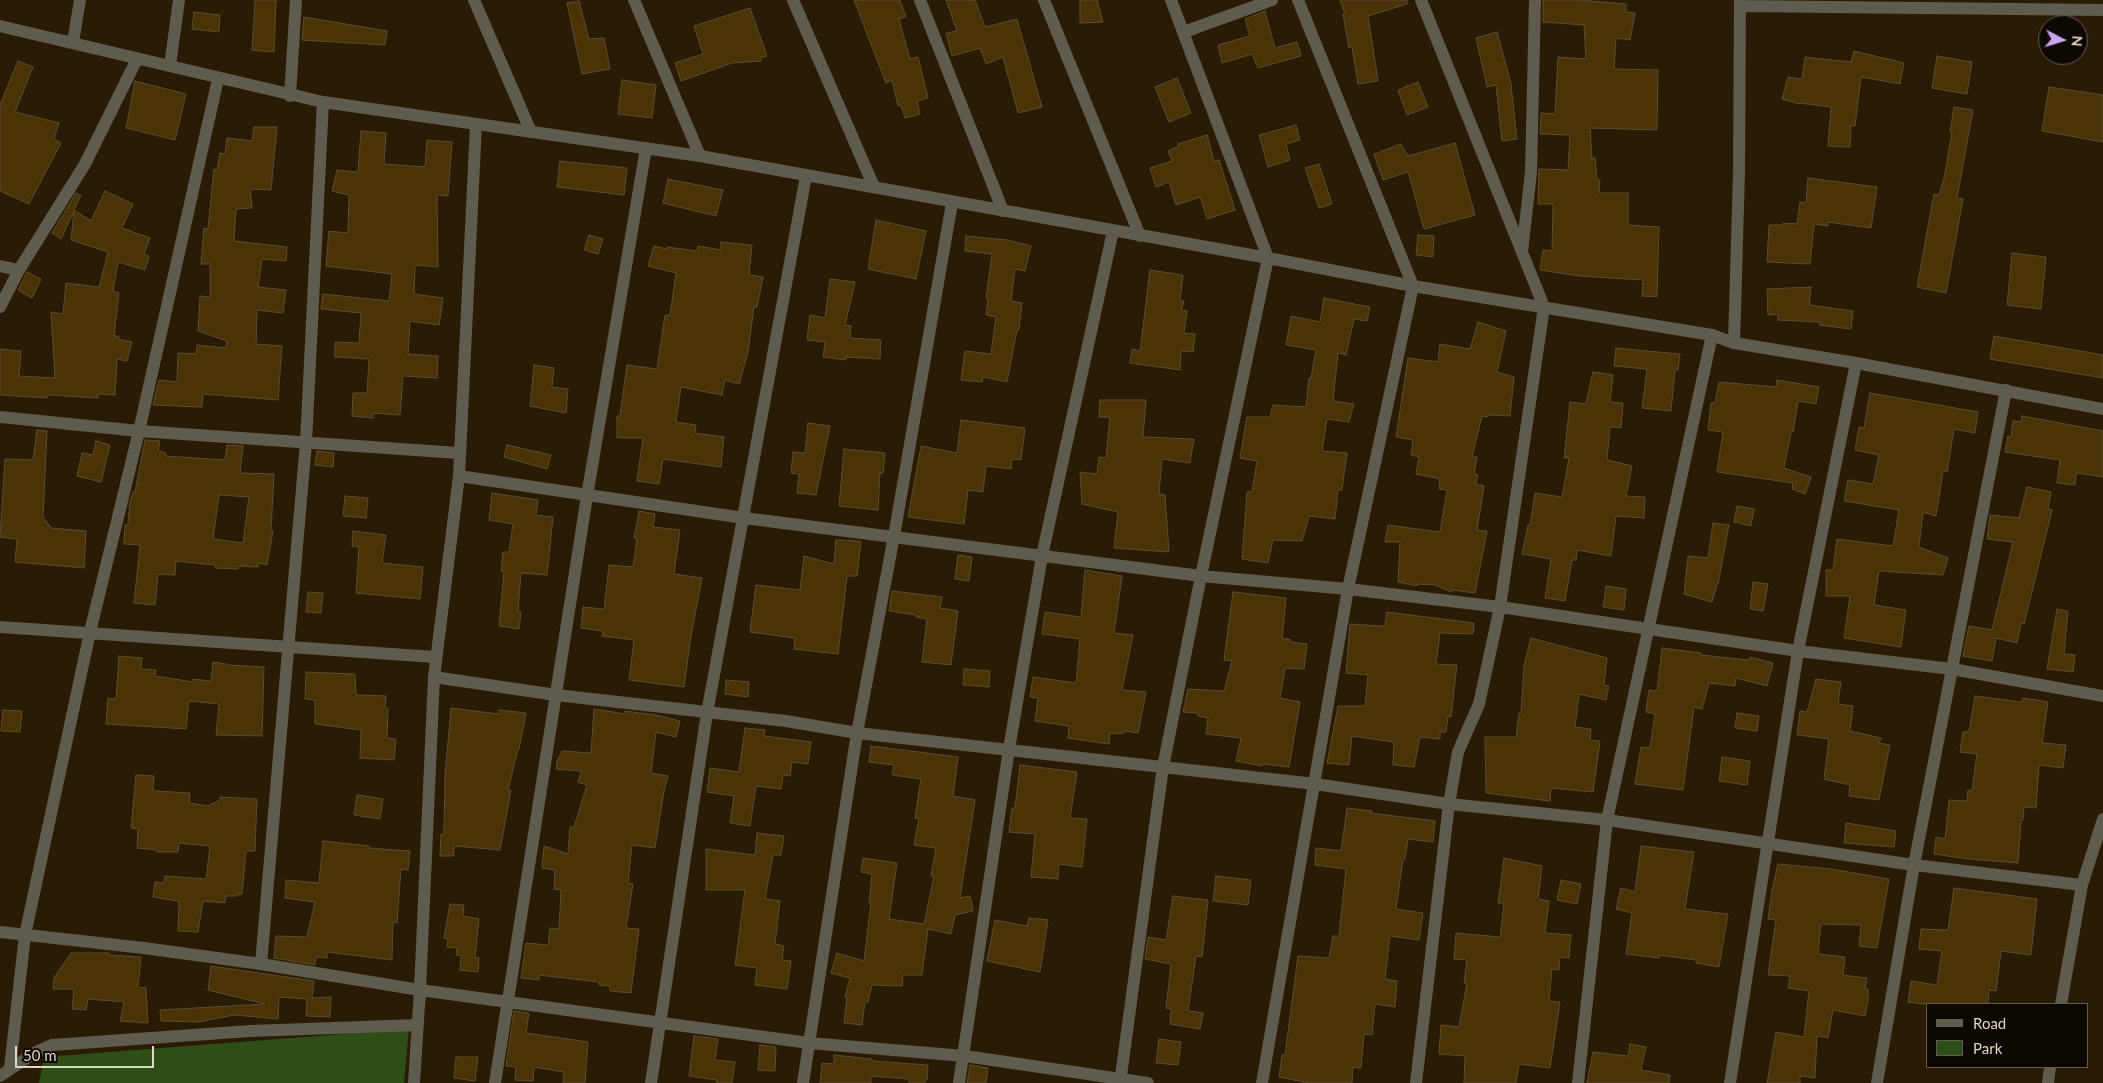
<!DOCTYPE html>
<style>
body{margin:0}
#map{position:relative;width:2103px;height:1083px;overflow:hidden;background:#2a1c04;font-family:Lato,sans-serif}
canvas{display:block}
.legend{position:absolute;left:1926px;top:1003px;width:162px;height:65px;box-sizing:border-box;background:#0e0802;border:1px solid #625b51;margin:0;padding:6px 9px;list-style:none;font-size:15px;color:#dfd7c8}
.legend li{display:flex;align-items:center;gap:10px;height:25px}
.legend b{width:25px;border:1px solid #625b51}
.north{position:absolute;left:2038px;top:15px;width:50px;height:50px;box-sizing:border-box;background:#0e0802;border:1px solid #625b51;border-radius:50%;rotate:95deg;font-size:14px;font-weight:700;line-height:20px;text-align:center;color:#dfd7c8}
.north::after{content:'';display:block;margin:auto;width:18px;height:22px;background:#c6a6f0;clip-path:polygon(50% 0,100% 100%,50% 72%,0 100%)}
.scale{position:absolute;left:15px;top:1046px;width:139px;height:22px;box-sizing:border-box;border:2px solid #dfd7c8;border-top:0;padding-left:6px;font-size:15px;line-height:18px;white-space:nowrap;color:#dfd7c8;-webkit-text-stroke:4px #0e0802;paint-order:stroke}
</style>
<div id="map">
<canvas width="2103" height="1083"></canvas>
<ul class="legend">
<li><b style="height:6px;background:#5f5b4f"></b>Road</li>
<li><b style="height:14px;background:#2d4e15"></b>Park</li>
</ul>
<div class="north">N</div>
<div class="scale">50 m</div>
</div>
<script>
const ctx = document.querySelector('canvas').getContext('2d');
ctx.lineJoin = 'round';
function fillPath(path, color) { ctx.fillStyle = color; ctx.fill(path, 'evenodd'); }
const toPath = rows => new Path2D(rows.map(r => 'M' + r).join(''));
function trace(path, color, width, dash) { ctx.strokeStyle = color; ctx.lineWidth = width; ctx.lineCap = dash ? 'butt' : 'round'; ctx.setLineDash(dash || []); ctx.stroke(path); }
const green = toPath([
 [409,1029,404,1083,39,1083,44,1057]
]);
const building = toPath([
 [255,0,276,0,274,52,252,50,255,0],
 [854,0,900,0,906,17,899,19,910,59,918,57,928,98,917,101,920,114,905,118,901,105,898,106,892,80,886,83,854,0],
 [946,0,975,0,985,27,1017,19,1042,107,1018,113,1003,57,986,64,980,48,952,56,946,33,957,31,946,0],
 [1080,0,1097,0,1103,22,1080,23,1080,0],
 [1340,0,1407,0,1407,4,1368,16,1378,81,1358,84,1352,47,1349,48,1343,14,1345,14,1340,0],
 [1543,0,1580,0,1626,4,1626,12,1635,13,1630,40,1616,38,1614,69,1658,70,1657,130,1590,128,1592,159,1595,158,1597,180,1600,180,1599,193,1628,193,1628,225,1659,227,1657,297,1642,296,1643,280,1580,276,1540,270,1543,250,1552,251,1553,204,1538,204,1539,169,1568,170,1570,135,1540,134,1541,113,1555,114,1558,57,1586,59,1584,25,1543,22,1543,0],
 [579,1,589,39,604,38,610,69,582,74,567,3,579,1],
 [750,8,767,56,760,58,761,61,732,63,681,81,675,63,703,54,694,26,750,8],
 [1265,11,1275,48,1297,42,1301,56,1258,68,1252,54,1222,63,1218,45,1250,36,1245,19,1265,11],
 [194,12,220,15,219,32,192,29,194,12],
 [304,17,387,31,385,45,302,40,304,17],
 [1497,32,1511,84,1517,139,1502,141,1496,85,1487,87,1476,38,1497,32],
 [1854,51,1904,63,1900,84,1861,77,1855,126,1851,125,1850,147,1828,146,1831,107,1799,103,1799,104,1782,99,1788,77,1802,79,1805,57,1851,62,1854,51],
 [1937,56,1972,62,1967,94,1932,88,1937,56],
 [18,61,33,67,15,112,59,123,54,139,61,143,29,204,0,191,0,105,18,61],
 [1177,78,1191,113,1169,122,1155,87,1177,78],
 [622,80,656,85,652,118,618,114,622,80],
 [135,81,186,94,175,140,126,128,135,81],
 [1418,82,1428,107,1407,115,1398,90,1418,82],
 [2049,87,2103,95,2103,142,2042,131,2049,87],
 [1954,107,1973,110,1957,198,1963,199,1946,293,1917,287,1934,194,1939,195,1944,179,1952,132,1950,132,1954,107],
 [1296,125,1300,140,1286,144,1290,160,1268,167,1259,135,1296,125],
 [254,127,277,127,271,190,250,189,252,208,236,209,234,241,287,247,286,261,262,259,258,287,286,290,283,313,257,310,256,344,282,346,278,400,203,394,202,407,153,405,159,380,177,382,178,353,196,354,197,345,226,348,227,341,198,331,200,296,210,297,210,264,201,264,204,228,208,229,214,169,217,170,220,153,225,154,227,138,252,141,254,127],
 [361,131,386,133,384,164,425,167,427,140,452,142,448,196,437,195,438,267,415,265,414,294,443,298,439,325,410,321,408,354,438,356,437,378,403,376,400,415,373,413,373,418,352,416,353,393,367,393,369,359,335,357,335,342,359,343,361,313,321,309,323,294,389,301,392,274,326,266,329,231,348,233,349,195,332,191,337,170,358,172,361,131],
 [1207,135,1214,161,1219,160,1235,210,1207,219,1200,197,1176,205,1169,182,1156,187,1150,168,1172,161,1168,151,1179,146,1178,144,1207,135],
 [1455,143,1475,215,1424,229,1408,172,1383,180,1374,154,1401,144,1408,156,1455,143],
 [560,161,627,168,624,195,557,187,560,161],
 [1319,164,1332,204,1319,208,1305,168,1319,164],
 [1808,178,1877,187,1871,228,1828,222,1828,226,1814,224,1810,264,1767,262,1769,225,1783,225,1783,223,1797,224,1800,202,1806,203,1808,178],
 [668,179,723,190,716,216,663,203,668,179],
 [105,191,133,204,122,228,150,238,144,254,149,256,145,270,118,262,113,291,119,293,114,336,119,336,118,339,132,342,127,361,117,359,115,395,98,394,98,398,48,395,47,398,0,395,0,349,21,351,19,376,55,378,51,312,63,314,66,283,99,287,108,252,71,240,74,211,61,239,52,233,76,193,81,196,74,210,91,221,105,191],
 [876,220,926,231,916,279,868,269,876,220],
 [589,235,603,239,598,254,584,250,589,235],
 [1418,235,1434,236,1433,257,1416,255,1418,235],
 [966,236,1007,240,1031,246,1025,271,1015,269,1011,301,1022,303,1019,330,1017,330,1007,382,983,377,982,382,961,380,965,351,991,354,996,317,986,315,988,298,986,298,992,254,965,251,966,236],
 [721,242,752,245,749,275,763,277,757,307,754,307,748,352,739,384,725,380,722,395,681,387,676,422,696,425,695,433,724,437,721,467,663,459,659,484,637,481,643,438,617,438,617,416,620,416,627,365,657,369,665,315,670,315,676,273,648,266,654,246,667,249,667,247,697,251,698,246,721,250,721,242],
 [2012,253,2046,257,2041,309,2007,305,2012,253],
 [1150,270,1183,275,1180,300,1184,301,1181,310,1187,311,1184,333,1195,334,1193,352,1181,351,1180,370,1130,363,1132,349,1140,351,1150,270],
 [27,272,41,279,32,298,18,290,27,272],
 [830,279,855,282,845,325,851,326,850,338,881,340,880,359,846,357,846,360,823,357,825,342,807,340,810,315,825,318,830,279],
 [1811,287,1809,305,1853,311,1851,329,1819,325,1819,322,1778,320,1778,314,1768,315,1767,289,1811,287],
 [1324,298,1370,307,1367,321,1354,319,1346,355,1338,353,1333,401,1354,404,1349,422,1327,419,1322,451,1347,453,1342,490,1338,490,1335,519,1309,516,1302,541,1273,540,1268,563,1242,559,1247,492,1252,492,1257,461,1240,458,1247,417,1270,417,1273,405,1306,407,1309,378,1311,378,1316,350,1286,345,1291,316,1320,322,1324,298],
 [1478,322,1506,331,1497,372,1514,377,1510,416,1488,415,1487,417,1482,416,1472,457,1477,457,1474,474,1478,475,1476,484,1484,486,1477,530,1487,531,1475,593,1453,590,1451,592,1435,585,1417,584,1417,586,1398,582,1400,542,1385,542,1388,525,1440,532,1447,490,1439,489,1440,479,1416,474,1419,457,1411,455,1413,440,1396,437,1408,358,1438,362,1440,344,1470,349,1478,322],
 [1994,336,2103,355,2103,378,1990,359,1994,336],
 [1616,348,1680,354,1678,370,1675,370,1671,411,1642,408,1647,369,1614,366,1616,348],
 [534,365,554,368,552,387,568,389,566,413,530,406,534,365],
 [1593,372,1613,375,1610,402,1623,403,1621,428,1610,427,1607,460,1632,466,1626,496,1645,497,1644,518,1616,516,1611,556,1577,550,1576,560,1572,560,1565,601,1545,598,1551,559,1522,554,1528,525,1530,525,1535,493,1562,497,1569,458,1564,458,1570,402,1586,404,1593,372],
 [1777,380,1819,387,1816,404,1798,401,1793,432,1791,432,1784,468,1811,477,1805,494,1792,489,1793,483,1717,472,1723,432,1708,430,1711,403,1715,403,1719,382,1776,387,1777,380],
 [1870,393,1978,412,1975,433,1954,429,1947,472,1943,471,1936,516,1923,512,1919,547,1948,558,1943,575,1879,571,1874,605,1906,610,1901,647,1844,638,1850,596,1826,596,1826,570,1833,570,1837,539,1893,546,1899,510,1844,501,1848,480,1873,484,1879,455,1855,450,1859,427,1864,428,1870,393],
 [1100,400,1146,400,1143,437,1194,439,1190,463,1162,459,1159,494,1165,495,1169,552,1114,548,1118,512,1082,504,1080,472,1097,474,1099,457,1106,458,1110,417,1099,417,1100,400],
 [2022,416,2103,431,2103,477,2076,473,2075,485,2057,483,2060,460,2005,452,2008,436,2011,437,2013,421,2021,422,2022,416],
 [961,420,1025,428,1021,460,1012,459,1011,469,986,466,983,492,968,490,964,524,908,517,921,446,957,453,961,420],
 [808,423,830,426,816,495,797,493,799,474,791,473,793,452,805,453,808,423],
 [37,430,47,431,43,517,51,528,86,531,84,568,15,562,17,539,0,537,5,459,33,460,37,430],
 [145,440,160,441,158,451,166,453,165,456,225,460,227,445,243,446,240,473,274,474,271,531,273,531,267,565,258,563,258,567,238,566,238,569,215,568,215,565,176,561,175,575,158,574,155,605,134,603,140,545,124,544,125,525,128,525,130,502,133,492,135,492,145,440],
 [219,495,249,497,243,543,213,539,219,495],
 [96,441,110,445,101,482,77,476,82,453,93,455,96,441],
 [507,445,551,455,547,469,504,457,507,445],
 [844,449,885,453,883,473,880,473,878,510,839,506,844,449],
 [317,451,334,453,333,467,315,465,317,451],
 [2027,487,2051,492,2048,509,2052,510,2024,624,2021,623,2017,643,1996,638,1992,661,1963,656,1969,626,1992,630,2013,542,1987,539,1990,515,2019,518,2027,487],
 [492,493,538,500,536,515,553,517,547,575,521,573,518,611,521,612,519,629,499,626,504,572,501,571,503,552,509,552,513,524,489,520,492,493],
 [345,496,368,498,366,518,343,516,345,496],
 [1737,506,1754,509,1751,526,1734,522,1737,506],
 [639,511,655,514,653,527,680,530,674,574,702,578,691,636,684,687,629,680,634,640,602,636,603,631,581,628,583,607,604,609,609,565,633,567,637,539,634,538,639,511],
 [1713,523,1729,525,1718,584,1717,584,1712,602,1684,594,1688,556,1708,558,1713,523],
 [353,531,386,535,382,563,423,567,420,599,356,593,359,547,352,546,353,531],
 [836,540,861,541,857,576,847,576,838,654,794,649,795,638,750,632,756,585,800,590,804,556,834,564,836,540],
 [958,555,972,557,969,581,955,579,958,555],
 [1085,570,1122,576,1114,633,1133,635,1122,690,1146,692,1138,733,1126,731,1121,734,1110,733,1109,744,1068,738,1069,726,1035,721,1038,698,1030,697,1033,677,1076,683,1080,639,1042,634,1045,612,1081,617,1085,570],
 [1753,582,1768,584,1763,611,1750,609,1753,582],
 [1606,586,1626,589,1624,610,1603,607,1606,586],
 [892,591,942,597,940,608,958,611,951,665,922,662,927,619,916,617,916,615,889,611,892,591],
 [308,592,323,593,321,613,306,612,308,592],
 [1233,592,1286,598,1282,639,1290,639,1290,642,1307,644,1304,669,1285,668,1280,698,1300,702,1289,767,1263,764,1262,766,1236,761,1241,738,1206,734,1208,718,1198,716,1198,713,1183,712,1188,689,1224,691,1232,661,1224,660,1233,592],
 [2057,609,2068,611,2064,654,2075,655,2073,672,2047,669,2057,609],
 [1387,612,1474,623,1473,634,1440,633,1436,664,1457,665,1451,717,1448,716,1446,732,1440,732,1440,739,1420,737,1414,767,1393,765,1394,742,1352,736,1349,765,1327,763,1338,706,1365,706,1368,675,1346,673,1350,624,1383,626,1385,624,1387,612],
 [1531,638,1607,658,1604,685,1609,686,1606,700,1579,694,1575,727,1591,729,1590,740,1600,741,1593,792,1551,788,1550,801,1486,793,1485,737,1516,737,1519,713,1521,713,1524,666,1531,638],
 [1662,648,1701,653,1701,655,1749,660,1750,657,1773,663,1767,686,1736,678,1735,686,1709,683,1702,709,1694,707,1683,790,1635,784,1641,747,1650,748,1655,714,1646,712,1649,690,1657,691,1662,648],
 [119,656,142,658,141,669,156,670,155,676,193,682,193,679,211,681,213,662,227,664,227,665,264,667,262,736,216,735,219,704,189,701,186,729,106,724,108,698,116,699,119,656],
 [964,669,990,671,989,687,963,685,964,669],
 [306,672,355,674,356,695,386,696,385,708,388,708,387,738,396,739,394,760,360,758,361,730,315,724,315,700,305,699,306,672],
 [1816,679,1841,682,1838,704,1853,706,1850,731,1881,738,1879,743,1890,745,1879,800,1849,796,1850,785,1824,779,1829,739,1797,735,1800,711,1807,712,1816,679],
 [726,680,749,682,748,697,725,694,726,680],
 [1975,696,2022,702,2023,698,2048,702,2042,743,2066,745,2063,768,2039,765,2036,808,2024,807,2023,820,2021,820,2018,863,1969,859,1934,854,1936,837,1945,839,1949,800,1967,801,1968,790,1972,791,1977,754,1960,752,1963,732,1969,732,1975,696],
 [451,708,499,714,499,710,526,713,519,749,518,749,508,790,511,790,500,850,454,846,454,856,440,856,441,834,444,835,445,775,451,708],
 [594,709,625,714,625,711,656,715,680,721,676,737,656,732,651,773,668,776,664,791,655,848,632,845,628,883,633,884,626,928,639,929,631,993,610,991,610,986,599,985,599,982,539,975,539,980,521,978,526,943,548,945,550,928,559,929,561,890,554,889,555,870,542,868,544,846,568,854,570,827,574,827,587,785,578,782,581,771,556,769,557,761,562,751,591,753,594,709],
 [3,710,22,711,20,732,1,731,3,710],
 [1737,713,1759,716,1757,731,1735,728,1737,713],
 [745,728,765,730,764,736,811,742,808,764,792,762,790,776,783,775,781,789,756,786,750,826,730,823,734,796,707,792,710,768,739,772,745,728],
 [871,746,958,757,953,796,975,800,960,898,970,896,973,911,955,915,951,934,928,929,922,975,903,975,902,986,872,985,868,1002,865,1002,862,1025,844,1023,847,997,845,997,850,978,831,973,837,953,864,961,871,903,869,903,872,874,861,872,863,858,897,863,889,919,924,924,934,876,931,876,936,848,914,845,919,819,915,818,921,779,892,775,894,765,869,762,871,746],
 [1722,757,1750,761,1747,785,1719,781,1722,757],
 [1020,765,1077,772,1070,818,1087,819,1082,867,1059,864,1058,879,1031,877,1035,834,1009,832,1012,808,1015,808,1020,765],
 [136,775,154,776,153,789,155,791,190,793,189,803,208,806,220,800,220,797,257,799,255,851,246,851,242,894,238,894,238,896,226,896,225,903,203,901,198,932,178,931,179,901,153,897,155,882,164,883,165,876,206,879,210,846,179,843,178,852,157,852,157,850,137,848,138,829,131,828,136,775],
 [357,795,383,799,380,819,354,815,357,795],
 [1347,808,1372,811,1371,813,1435,821,1433,842,1408,839,1405,859,1403,859,1396,909,1423,913,1419,940,1390,936,1385,979,1397,981,1395,1007,1375,1004,1372,1035,1364,1034,1361,1068,1353,1067,1352,1083,1309,1083,1279,1077,1282,1055,1285,1055,1298,956,1329,958,1333,936,1339,936,1346,869,1315,865,1316,848,1341,851,1347,808],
 [1846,823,1896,831,1894,847,1844,843,1846,823],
 [757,833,784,836,781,855,773,855,765,899,780,901,775,944,784,946,782,960,791,961,787,989,755,985,757,968,735,965,745,890,706,890,706,849,755,855,757,833],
 [323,841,369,846,369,848,410,851,408,870,401,869,397,923,393,922,392,960,327,952,327,958,316,957,315,965,274,958,276,936,307,937,315,902,285,898,286,880,319,883,323,841],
 [1641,846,1694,852,1685,909,1728,914,1719,967,1696,963,1696,960,1659,955,1659,958,1626,954,1632,913,1616,909,1621,888,1635,892,1641,846],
 [1504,858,1542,866,1538,899,1549,901,1545,933,1571,935,1569,958,1560,957,1559,970,1552,969,1549,1001,1560,1002,1550,1068,1519,1064,1516,1083,1464,1083,1465,1056,1439,1054,1441,1025,1459,1027,1467,983,1464,983,1467,960,1454,959,1456,933,1500,937,1504,903,1498,903,1504,858],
 [1778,864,1831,869,1889,879,1877,948,1859,946,1861,925,1821,924,1818,954,1845,957,1843,975,1867,978,1865,989,1868,989,1868,1001,1865,1016,1833,1010,1828,1038,1817,1036,1815,1078,1800,1076,1800,1083,1767,1083,1776,1032,1804,1037,1809,991,1788,988,1790,976,1768,975,1776,920,1768,919,1772,890,1778,864],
 [1216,876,1251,880,1248,905,1213,901,1216,876],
 [1561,880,1581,884,1577,904,1557,900,1561,880],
 [1954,888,2037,899,2031,955,2001,951,1996,991,1989,990,1988,1004,1923,1004,1908,1002,1911,981,1937,985,1942,951,1919,949,1921,929,1948,930,1954,888],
 [1173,896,1208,900,1202,957,1196,956,1188,1011,1203,1013,1200,1029,1170,1024,1171,1009,1166,1008,1171,964,1145,959,1148,937,1166,940,1173,896],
 [450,904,464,905,463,916,479,919,475,957,479,958,478,972,460,970,461,956,456,955,457,948,447,947,448,939,444,938,450,904],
 [1029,918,1048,920,1040,972,987,961,995,920,1027,926,1029,918],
 [71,953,109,953,109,955,141,957,138,987,146,988,148,1023,120,1021,124,1002,88,999,86,1010,72,1009,74,989,53,989,54,978,71,953],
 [211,966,314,981,312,998,331,997,330,1017,306,1016,307,999,279,997,278,1019,234,1015,199,1022,161,1021,160,1010,265,1004,208,990,211,966],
 [514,1011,529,1013,526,1033,588,1042,585,1083,563,1083,564,1072,534,1067,533,1081,515,1080,516,1067,506,1066,514,1011],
 [694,1036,718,1039,715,1060,735,1062,732,1083,717,1083,717,1080,689,1076,694,1036],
 [1159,1039,1181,1042,1178,1065,1156,1063,1159,1039],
 [1630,1044,1646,1047,1641,1070,1670,1075,1669,1083,1587,1083,1593,1052,1628,1056,1630,1044],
 [760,1045,776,1047,775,1071,758,1070,760,1045],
 [834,1055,872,1059,872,1061,928,1065,927,1080,925,1080,925,1083,909,1083,909,1079,871,1076,871,1083,820,1083,822,1063,834,1064,834,1055],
 [456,1057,478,1057,475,1081,454,1078,456,1057],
 [970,1065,988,1068,986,1083,967,1083,970,1065]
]);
const minor = toPath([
 [474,0,531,132],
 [634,0,700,156],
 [793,0,874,187],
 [920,0,1003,211],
 [1044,0,1140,236],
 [1740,6,2103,10],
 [1184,32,1272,0],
 [73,42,80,0],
 [170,66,179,0],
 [290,96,296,0],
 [1522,252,1531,172,1535,0],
 [0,266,19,270],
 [0,307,19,270,85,164,137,59],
 [1734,343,1739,173,1740,0],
 [0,417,139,431,459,453],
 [459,476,744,518,1201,576,1348,589,1500,607,1798,651,1952,669,2103,696],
 [0,627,435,657],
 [434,677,556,695,786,721,857,733,1315,784,1449,804,1607,820,1914,865,2082,885],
 [0,932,144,948,261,964,420,990,809,1043,965,1056,1148,1083],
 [261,964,306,442,323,102],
 [2061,1004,2082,885,2103,819],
 [10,1068,25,935,90,632,139,431,218,79],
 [0,1076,36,1052,52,1045,250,1031,418,1025],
 [414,1083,420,990,434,677,459,476,476,124],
 [495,1083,587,496,646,148],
 [651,1083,707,713,806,176],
 [803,1083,857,733,894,536,952,203],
 [959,1083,1009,749,1042,556,1113,231],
 [1120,1083,1163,767,1201,576,1268,258,1171,0],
 [1262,1083,1348,589,1413,286,1298,0],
 [1416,1083,1449,804,1458,752,1479,704,1500,607,1544,307,1421,0],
 [1578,1083,1607,820,1712,335],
 [1730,1083,1798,651,1856,363],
 [1877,1083,1914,865,2006,390],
 [2048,1083,2050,1067]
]);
const tertiary = toPath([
 [0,26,323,102,700,156,1268,258,1413,286,1712,335,1734,343,1856,363,2103,409]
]);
fillPath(green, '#2d4e15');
fillPath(building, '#4a3407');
trace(building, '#5b4c33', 1);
trace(minor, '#5f5b4f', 12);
trace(tertiary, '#5f5b4f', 12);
</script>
